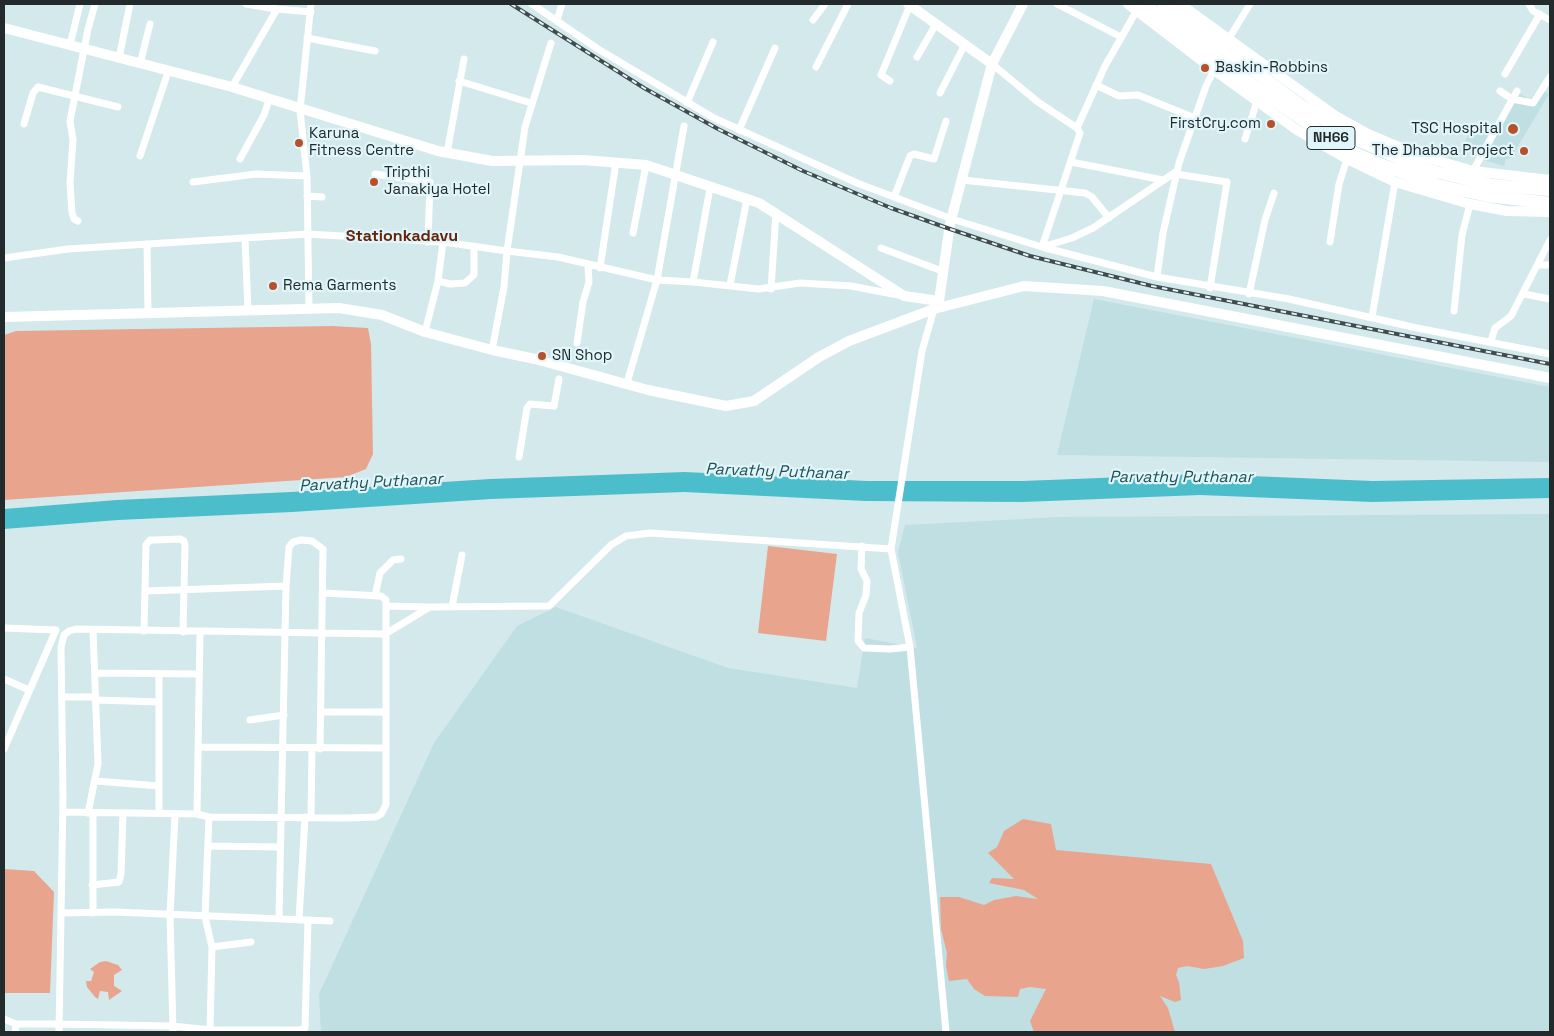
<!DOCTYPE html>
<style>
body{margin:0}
#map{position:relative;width:1554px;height:1036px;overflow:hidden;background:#d3e9ec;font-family:"Space Grotesk",sans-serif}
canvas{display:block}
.frame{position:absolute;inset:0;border:5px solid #222a2b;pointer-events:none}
</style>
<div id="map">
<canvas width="1554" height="1036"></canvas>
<div class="frame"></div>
</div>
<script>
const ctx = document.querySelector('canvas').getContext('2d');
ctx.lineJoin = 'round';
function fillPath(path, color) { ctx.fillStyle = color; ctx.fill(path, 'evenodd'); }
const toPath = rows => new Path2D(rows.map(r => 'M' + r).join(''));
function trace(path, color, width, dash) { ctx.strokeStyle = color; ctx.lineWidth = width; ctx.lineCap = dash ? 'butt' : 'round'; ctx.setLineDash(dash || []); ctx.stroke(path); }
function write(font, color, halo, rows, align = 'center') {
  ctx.font = font + ' "Space Grotesk",sans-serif'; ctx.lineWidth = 4.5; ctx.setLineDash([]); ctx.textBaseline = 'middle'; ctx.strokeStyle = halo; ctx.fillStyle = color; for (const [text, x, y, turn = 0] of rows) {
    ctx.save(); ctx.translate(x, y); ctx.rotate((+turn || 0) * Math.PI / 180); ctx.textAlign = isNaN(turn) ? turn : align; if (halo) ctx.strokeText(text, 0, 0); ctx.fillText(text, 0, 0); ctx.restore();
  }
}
const built = toPath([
 [1539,87,1549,94,1511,158,1506,159,1504,166,1480,159,1518,93,1530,99],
 [1473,127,1488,135,1477,156,1461,148],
 [1094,299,1550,387,1550,462,1057,455],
 [1550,514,1550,1032,321,1032,319,994,434,743,517,626,556,607,728,668,857,688,865,638,917,648,898,552,905,525,1062,517]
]);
const green = toPath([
 [332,326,368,328,371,344,373,454,366,469,346,477,4,500,4,335,16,331],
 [768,546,837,554,826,641,758,633],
 [1023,819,1051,824,1056,850,1211,864,1243,941,1244,958,1223,966,1204,969,1187,966,1178,968,1176,975,1179,982,1181,1000,1175,1002,1160,996,1168,1008,1175,1032,1034,1032,1030,1021,1046,989,1030,987,1020,989,1018,997,985,996,974,989,967,979,949,981,946,966,947,953,941,929,940,897,959,897,984,905,994,900,1016,896,1038,899,1024,890,989,883,992,878,1014,879,988,853,997,847,1004,831],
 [4,869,34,871,54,892,50,993,4,993],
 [106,961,118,965,122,970,114,975,114,986,122,991,109,1000,108,992,100,991,98,999,95,997,87,987,86,981,91,981,94,972,90,969,100,962]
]);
const water = toPath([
 [685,472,867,481,1023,481,1201,474,1373,481,1550,478,1550,498,1372,502,1200,495,1023,502,866,501,684,492,491,499,292,512,118,520,4,529,4,509,117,500,291,492,490,479]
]);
const street = toPath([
 [246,4,277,9,311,12],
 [532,4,598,49,714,118,857,183,952,219,1042,247,1157,277,1289,299,1417,328,1550,354],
 [1057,4,1121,37],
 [1529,4,1533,11,1550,20],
 [557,20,562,4],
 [813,20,825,4],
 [307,38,375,51],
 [1228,40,1250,4],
 [70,45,80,4],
 [917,57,936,24],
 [119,58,130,4],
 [140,64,150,24],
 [992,64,1038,102,1077,128,1080,133,1042,247,1072,238,1093,228,1177,171],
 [816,67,848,4],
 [1505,74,1540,14],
 [459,81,531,103],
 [890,81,881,75,910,5],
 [1096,85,1119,96,1138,95,1195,118],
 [232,87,277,9],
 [1500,91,1512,99,1533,103,1550,77],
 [940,93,965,44],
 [687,103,713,42],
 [24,124,33,93,38,87,118,107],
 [1077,128,1105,66,1137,10],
 [739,130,775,48],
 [1245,139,1257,101],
 [447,153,464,59],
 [140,156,168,72],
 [240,159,264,115,269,100],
 [1071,162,1163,180],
 [1473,171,1517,91],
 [375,174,430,182,428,242],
 [1176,174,1227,182,1210,288],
 [962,180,1085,193,1092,197,1109,218],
 [193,182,256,174,307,176],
 [307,196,322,197],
 [894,197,910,156,914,154,934,159,946,121],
 [78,221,74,219,72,213,70,183,73,140,70,121,88,29,95,4],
 [633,233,646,165],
 [245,238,248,310],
 [1330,242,1339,184,1347,159],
 [147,244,148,313],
 [881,248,942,271],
 [4,258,68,249,308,234,443,242,507,251,525,127,551,43],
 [1539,265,1550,265],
 [600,268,616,162],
 [1157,277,1163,233,1179,163,1206,86,1214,70],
 [438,281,450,284,465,283,474,275,474,247],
 [693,282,710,188],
 [730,285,747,199],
 [771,289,776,212],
 [1249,294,1265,220,1274,193],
 [1524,294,1550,299],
 [309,308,307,176,300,110,311,4],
 [934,309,922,351,891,549,910,647,946,1032],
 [1454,311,1462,235,1470,204],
 [1372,317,1395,182],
 [425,332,438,281,443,242],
 [1491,341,1495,328,1511,316,1550,240],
 [577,343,583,302,589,282,588,265],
 [492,350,504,287,507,251,558,257,657,280,693,282,759,289,800,283,851,286,898,295],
 [627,383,657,280,684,126],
 [519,457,527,408,530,404,554,406,559,379],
 [862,546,861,569,867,581,866,595,859,613,858,641,864,648,890,649,910,647],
 [146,591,286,586],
 [375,596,380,573,393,560,401,559],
 [386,606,430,607],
 [452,607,462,555],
 [4,628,56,630,4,749],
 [144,631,146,545,150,540,154,540,180,539,184,541,185,545,183,632],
 [96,673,199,674],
 [4,679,29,690],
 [63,697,96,697],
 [96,700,159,702],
 [321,712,386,712],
 [250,720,284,715],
 [198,747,385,748],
 [96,781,159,786],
 [63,812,197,814,209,817,346,818,376,817,381,814,386,805,386,600,381,596,324,593],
 [88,813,98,764,93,630],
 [159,813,159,674],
 [197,814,200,633],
 [209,817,205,917,212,947,210,1030,300,1030,305,1028,308,921],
 [311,817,312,749],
 [208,846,280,847],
 [92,885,119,882,121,874,123,813],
 [61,913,115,912,330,921],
 [93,913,93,813],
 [279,918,286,586,289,547,293,542,301,540,312,541,323,549,320,749],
 [299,920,305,817],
 [212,947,251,942],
 [4,1019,16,1024],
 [15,1032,16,1024,59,1024,173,1026,210,1030,211,1032],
 [59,1032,63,797,61,647,64,635,69,631,76,629,385,634,430,607,549,606,611,545,626,536,650,533,891,549],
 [173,1032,170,915,175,815]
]);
const secondary = toPath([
 [908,4,992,64],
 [1128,4,1214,70,1297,130,1347,159,1395,182,1470,204,1507,211,1550,212],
 [1180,4,1337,117,1366,133,1418,155,1473,171,1550,180],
 [4,28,232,87,438,151,492,161,583,160,646,165,759,203,904,296,939,301],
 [936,306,939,301,950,224,992,64,1023,4],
 [4,317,339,308,382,315,425,332,492,350,535,359,648,390,726,406,754,401,819,357,849,341,934,309,1024,286,1103,291,1550,378]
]);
const highway = toPath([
 [1144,4,1247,81,1323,134,1357,154,1382,165,1437,185,1488,196,1550,203],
 [1163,4,1302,106,1360,141,1412,164,1436,172,1492,185,1550,190]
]);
const rail = toPath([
 [511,4,644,88,718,129,803,171,891,208,950,229,1030,256,1152,286,1550,364]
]);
const markers = [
 [1205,68,5,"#b8502b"],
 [1271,124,5,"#b8502b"],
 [1513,129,6,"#b8502b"],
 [299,143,5,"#b8502b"],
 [1524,151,5,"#b8502b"],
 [374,182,5,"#b8502b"],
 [273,286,5,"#b8502b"],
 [542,356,5,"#b8502b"]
];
const shields = [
 [1331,138,48]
];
const shieldNames = [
 ["NH66",1331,138]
];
const poiNames = [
 ["Baskin-Robbins",1215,68],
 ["FirstCry.com",1261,124,"right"],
 ["TSC Hospital",1502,129,"right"],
 ["Karuna",309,134],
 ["Fitness Centre",309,151],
 ["The Dhabba Project",1514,151,"right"],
 ["Tripthi",384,173],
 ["Janakiya Hotel",384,190],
 ["Rema Garments",283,286],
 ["SN Shop",552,356]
];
const neighbourhoodNames = [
 ["Stationkadavu",402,237]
];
const waterNames = [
 ["Parvathy Puthanar",777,472,2],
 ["Parvathy Puthanar",1181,478],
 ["Parvathy Puthanar",371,483,-3]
];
fillPath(built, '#bfdfe3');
fillPath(green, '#e9a48d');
fillPath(water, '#4cbdcb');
trace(street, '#fff', 7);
trace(secondary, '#fff', 10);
trace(highway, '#fff', 12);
trace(rail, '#414b4d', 4);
trace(rail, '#e0f6fa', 2, [5.5]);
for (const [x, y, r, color] of markers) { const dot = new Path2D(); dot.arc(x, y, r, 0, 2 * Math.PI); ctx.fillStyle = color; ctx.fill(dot); trace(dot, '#e0f6fa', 2); }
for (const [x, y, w] of shields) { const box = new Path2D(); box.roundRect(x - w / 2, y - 11.5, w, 23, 4); ctx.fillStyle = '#e0f6fa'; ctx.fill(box); trace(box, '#222a2b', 1); }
write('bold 14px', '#222a2b', null, shieldNames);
write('15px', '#222a2b', '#e0f6fa', poiNames, 'left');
write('bold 16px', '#65240c', '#e0f6fa', neighbourhoodNames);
write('italic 16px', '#205157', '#e0f6fa', waterNames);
</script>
